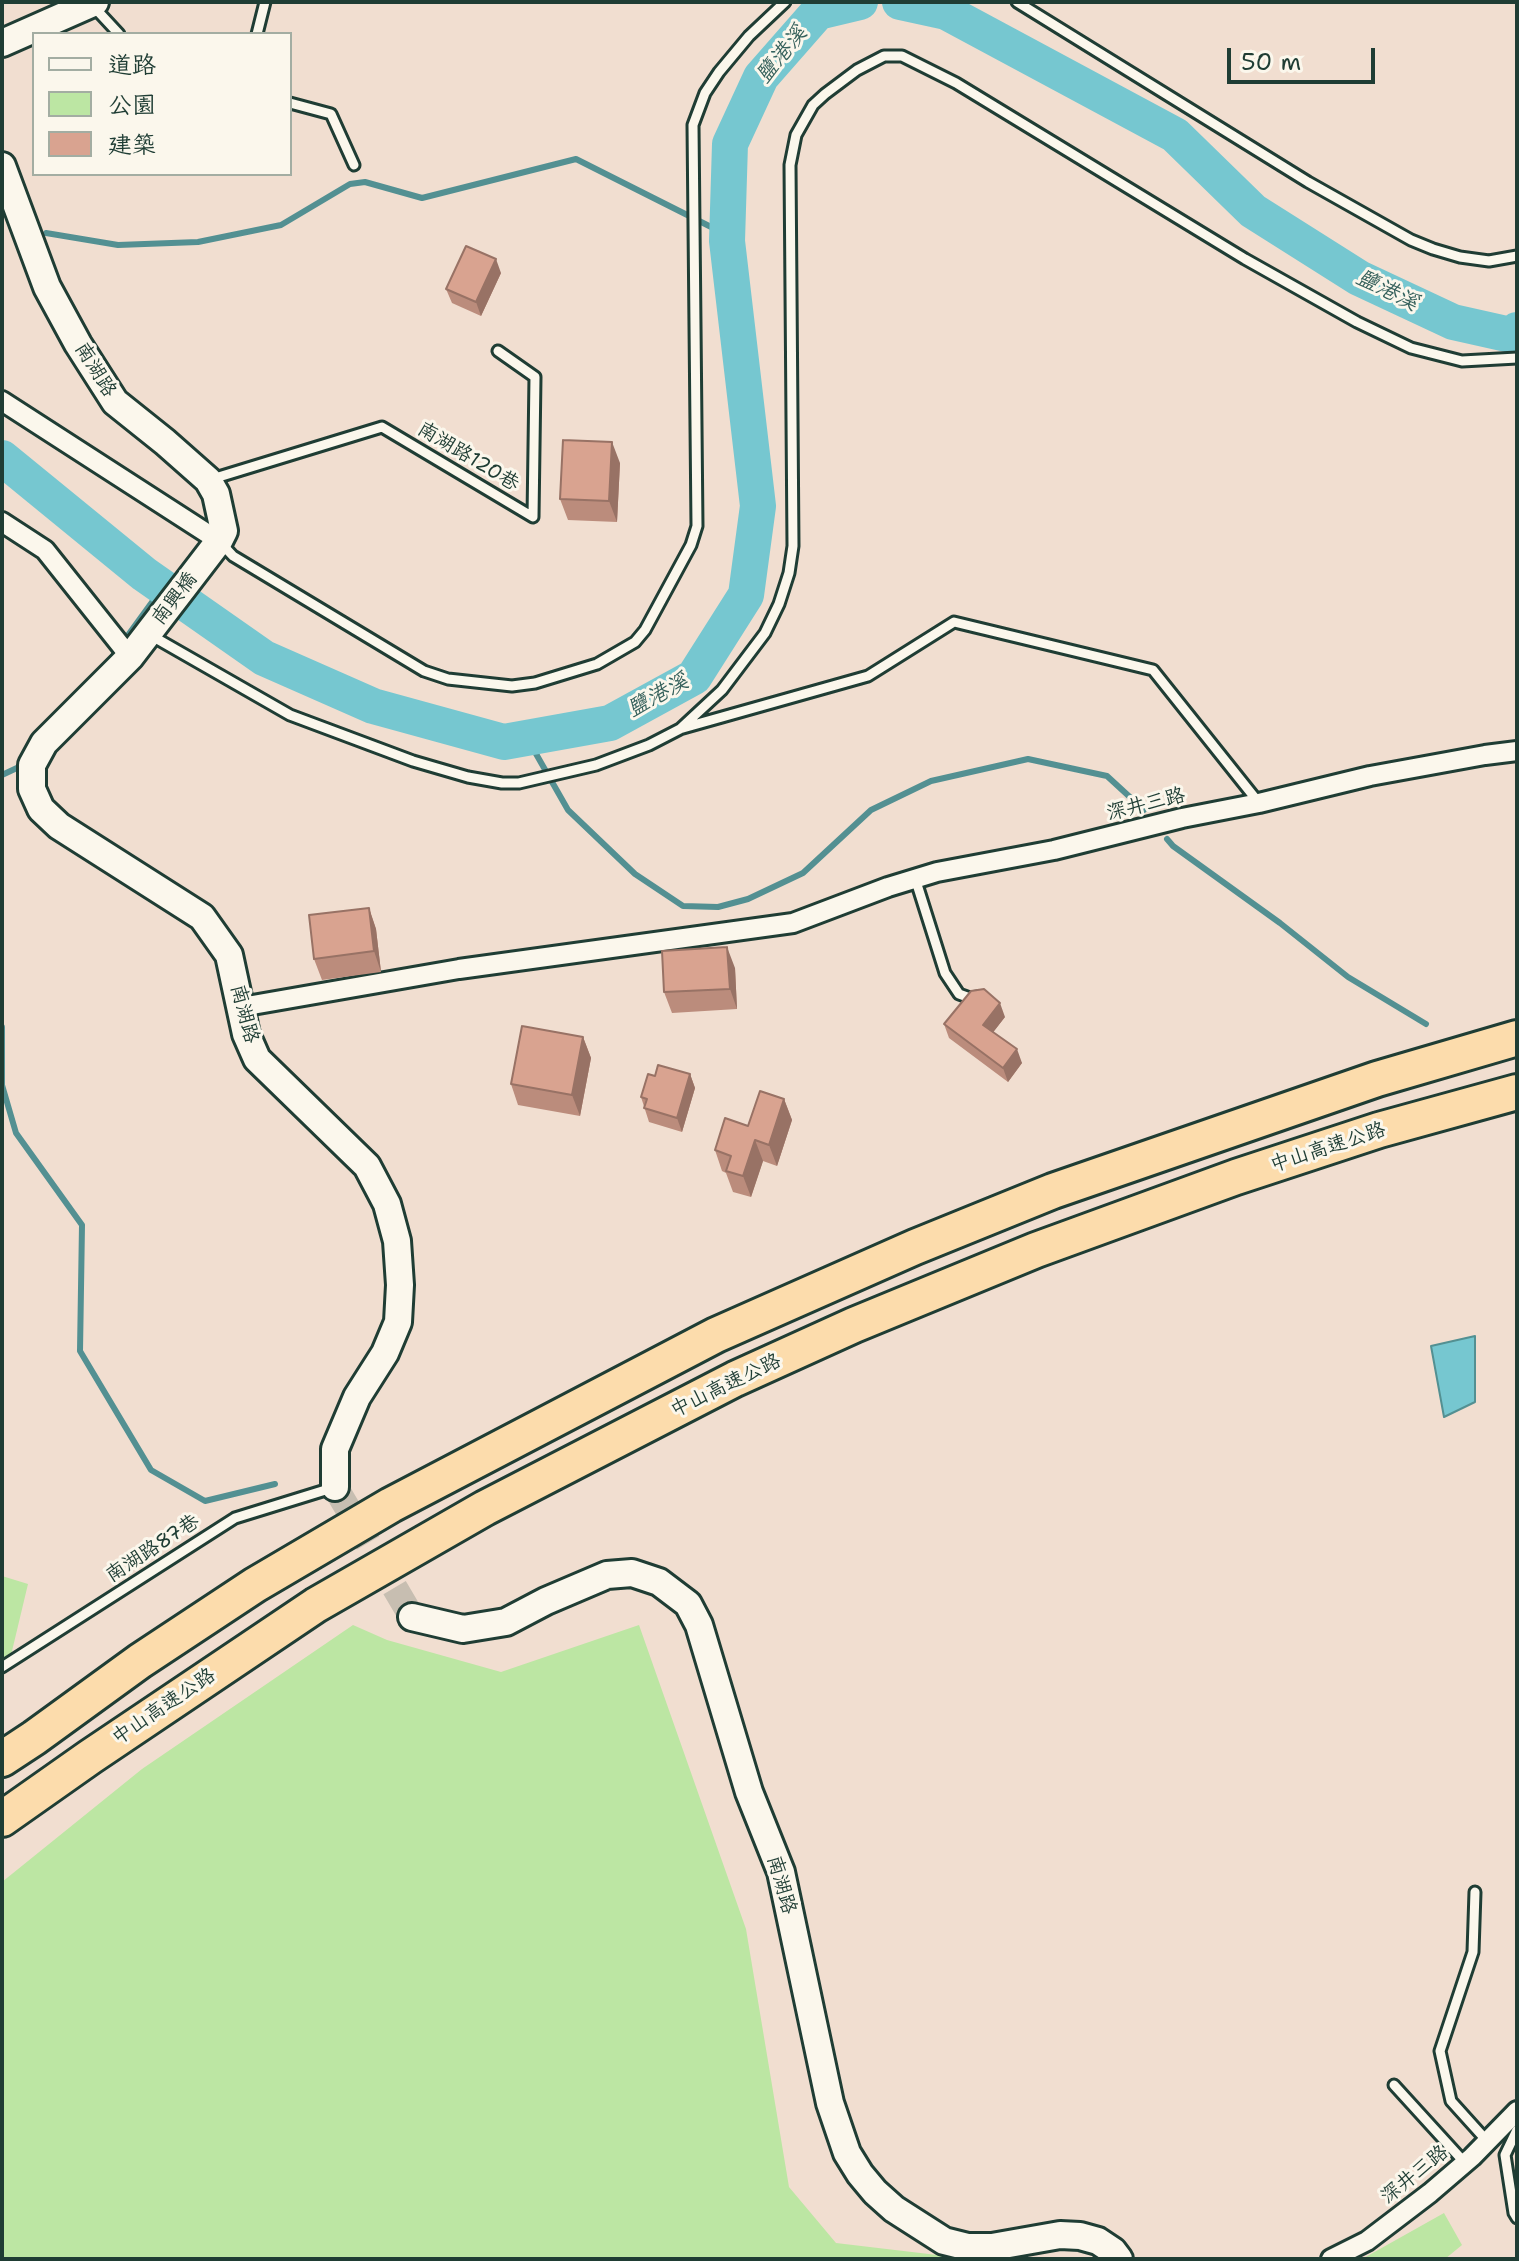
<!DOCTYPE html>
<meta charset="utf-8">
<style>
body{margin:0}
#map{position:relative;width:1519px;height:2261px;overflow:hidden;background:#f1ded0;font-family:"Shantell Sans","LXGW WenKai TC",sans-serif}
canvas{display:block}
.frame{position:absolute;inset:0;border:4px solid #1f3d34;pointer-events:none}
.legend{position:absolute;left:32px;top:32px;width:260px;height:144px;box-sizing:border-box;background:#fbf7ec;border:2px solid #a3ada2;margin:0;padding:10px 14px;list-style:none;font-size:24px;color:#1f3d34}
.legend li{display:flex;align-items:center;gap:16px;height:40px}
.legend b{width:40px;border:2px solid #a3ada2}
.scale{position:absolute;left:1227px;top:48px;width:148px;height:36px;box-sizing:border-box;border:4px solid #1f3d34;border-top:0;padding-left:10px;font-size:24px;line-height:28px;white-space:nowrap;color:#1f3d34;-webkit-text-stroke:6px #fbf7ec;paint-order:stroke}
</style>
<div id="map">
<canvas width="1519" height="2261"></canvas>
<div class="frame"></div>
<ul class="legend">
<li><b style="height:10px;background:#fbf7ec"></b>道路</li>
<li><b style="height:22px;background:#bce6a3"></b>公園</li>
<li><b style="height:22px;background:#d9a390"></b>建築</li>
</ul>
<div class="scale">50 m</div>
</div>
<script>
const ctx = document.querySelector('canvas').getContext('2d');
ctx.lineJoin = 'round';
function fillPath(path, color) { ctx.fillStyle = color; ctx.fill(path, 'evenodd'); }
const toPath = rows => new Path2D(rows.map(r => 'M' + r).join(''));
function trace(path, color, width, dash) { ctx.strokeStyle = color; ctx.lineWidth = width; ctx.lineCap = dash ? 'butt' : 'round'; ctx.setLineDash(dash || []); ctx.stroke(path); }
function write(font, color, halo, rows, align = 'center') {
  ctx.font = font + ' "Shantell Sans","LXGW WenKai TC",sans-serif'; ctx.lineWidth = 6; ctx.setLineDash([]); ctx.textBaseline = 'middle'; ctx.strokeStyle = halo; ctx.fillStyle = color; for (const [text, x, y, turn = 0] of rows) {
    ctx.save(); ctx.translate(x, y); ctx.rotate((+turn || 0) * Math.PI / 180); ctx.textAlign = isNaN(turn) ? turn : align; if (halo) ctx.strokeText(text, 0, 0); ctx.fillText(text, 0, 0); ctx.restore();
  }
}
const green = toPath([
 [2,1576,28,1584,7,1672,2,1676],
 [353,1625,387,1640,501,1672,639,1625,746,1929,789,2187,836,2243,971,2259,2,2259,2,1882,142,1769],
 [1444,2213,1462,2245,1445,2259,1362,2259]
]);
const water = toPath([
 [1475,1336,1475,1402,1444,1417,1431,1346,1475,1336]
]);
const stream = toPath([
 [46,233,118,245,198,242,281,225,350,184,365,182,422,198,576,159,727,235],
 [110,660,163,587],
 [527,738,568,810,635,874,683,906,718,907,748,899,803,873,871,810,931,781,1028,759,1107,776,1144,810],
 [2,775,19,767,22,762],
 [1167,839,1173,846,1280,923,1348,977,1426,1024],
 [2,1027,2,1085,16,1133,82,1225,80,1351,151,1470,205,1501,275,1484]
]);
const river = toPath([
 [900,2,946,12,1175,135,1253,211,1359,278,1453,322,1511,335,1517,330],
 [2,458,144,574,264,658,373,706,504,742,610,723,694,677,746,595,758,506,727,241,730,144,761,77,818,12,860,2]
]);
const secondaryTunnel = toPath([
 [335,1487,412,1617]
]);
const lane = toPath([
 [1017,2,1308,182,1411,240,1433,249,1460,257,1489,261,1517,256],
 [94,7,119,34],
 [257,34,265,2],
 [290,103,331,114,354,165],
 [212,479,382,427,533,517,535,377,498,351],
 [220,542,233,556,424,671,448,679,512,686,535,683,597,664,635,642,645,630,691,545,697,526,693,125,705,93,719,72,749,36,785,2],
 [152,636,290,715,413,761,468,777,502,783,519,783,596,765,649,745,680,729,722,690,765,633,779,604,789,573,793,546,790,165,796,135,813,105,825,94,857,70,884,56,902,56,956,83,1245,259,1357,322,1411,348,1462,361,1517,358],
 [683,728,868,676,954,622,1153,670,1259,803],
 [915,878,945,973,959,994,970,998,978,997],
 [2,1667,235,1518,332,1488],
 [1475,1892,1473,1952,1440,2051,1451,2101,1487,2141],
 [1394,2085,1465,2163],
 [1517,2130,1505,2155,1514,2213,1517,2218]
]);
const street = toPath([
 [2,401,219,541],
 [2,522,45,550,130,657],
 [241,1007,459,969,793,923,888,887,937,872,1054,850,1182,818,1259,803,1370,776,1485,755,1517,751],
 [1331,2259,1367,2241,1430,2193,1472,2157,1517,2111]
]);
const secondary = toPath([
 [2,43,95,2],
 [2,166,47,287,78,344,115,402,165,442,208,480,216,494,224,531,219,541,130,657,44,743,32,765,32,789,41,809,59,826,202,917,229,955,246,1034,257,1059,367,1166,387,1204,397,1241,400,1285,398,1322,385,1353,357,1397,335,1449,335,1487],
 [412,1617,463,1629,506,1622,546,1601,607,1575,632,1573,659,1582,688,1604,699,1625,749,1792,781,1872,830,2103,847,2153,860,2174,875,2192,894,2209,944,2241,968,2247,992,2247,1060,2235,1080,2236,1098,2241,1113,2251,1119,2259]
]);
const highway = toPath([
 [2,1759,34,1738,140,1661,255,1585,391,1505,716,1335,915,1247,1053,1191,1377,1079,1517,1038],
 [2,1819,90,1757,316,1605,485,1508,735,1379,854,1325,1036,1250,1236,1177,1379,1130,1517,1092]
]);
const wall = toPath([
 [501,273,481,316,452,303,446,289],
 [620,463,617,522,568,520,560,499],
 [369,908,376,929,381,972,322,980,314,959],
 [735,968,737,1009,672,1013,664,992],
 [1005,1017,993,1032,1022,1063,1008,1082,949,1038,944,1024],
 [583,1037,591,1058,580,1116,518,1105,511,1084],
 [690,1074,695,1088,682,1132,649,1122,641,1097,655,1076],
 [784,1099,792,1120,777,1166,763,1161,751,1197,733,1192,726,1173,722,1171,715,1150]
]);
const shadedWall = toPath([
 [496,259,501,273,481,316,476,302],
 [612,442,620,463,617,522,609,501],
 [369,908,376,929,381,972,374,951],
 [727,947,735,968,737,1009,730,989],
 [1000,1003,1005,1017,988,1039,983,1025],
 [583,1037,591,1058,580,1116,572,1095],
 [1017,1049,1022,1063,1008,1082,1003,1068],
 [690,1074,695,1088,682,1132,677,1118],
 [784,1099,792,1120,777,1166,769,1145],
 [755,1140,763,1161,751,1197,743,1176]
]);
const building = toPath([
 [466,246,496,259,476,302,446,289,466,246],
 [563,440,612,442,609,501,560,499,563,440],
 [369,908,374,951,314,959,309,915,369,908],
 [727,947,730,989,664,992,662,951,727,947],
 [984,989,1000,1003,983,1025,1017,1049,1003,1068,944,1024,971,991,984,989],
 [522,1026,583,1037,572,1095,511,1084,522,1026],
 [658,1065,690,1074,677,1118,644,1108,647,1099,641,1097,648,1074,655,1076,658,1065],
 [760,1091,784,1099,769,1145,755,1140,743,1176,726,1171,731,1156,715,1150,725,1118,748,1126,760,1091]
]);
const streetNames = [
 ["南湖路",95,370,58],
 ["南湖路120巷",468,457,31],
 ["南興橋",175,599,-53],
 ["深井三路",1146,805,-14],
 ["南湖路",244,1014,75],
 ["中山高速公路",1328,1148,-18],
 ["中山高速公路",726,1386,-26],
 ["南湖路87巷",153,1549,-33],
 ["中山高速公路",164,1707,-34],
 ["南湖路",781,1885,74],
 ["深井三路",1415,2175,-39]
];
const waterNames = [
 ["鹽港溪",782,55,-51],
 ["鹽港溪",1387,291,26],
 ["鹽港溪",658,696,-29]
];
fillPath(green, '#bce6a3');
fillPath(water, '#76c7d0');
trace(water, '#539092', 2);
trace(stream, '#539092', 6);
trace(river, '#76c7d0', 36);
trace(secondaryTunnel, '#c7beb1', 26, [26, 13]);
trace(lane, '#1f3d34', 15);
trace(street, '#1f3d34', 24);
trace(secondary, '#1f3d34', 32);
trace(highway, '#1f3d34', 40);
trace(lane, '#fbf7ec', 9);
trace(street, '#fbf7ec', 18);
trace(secondary, '#fbf7ec', 26);
trace(highway, '#fcdcac', 34);
fillPath(wall, '#bb8c7c');
fillPath(shadedWall, '#987265');
fillPath(building, '#d9a390');
trace(building, '#987265', 2);
write('20px', '#1f3d34', '#fbf7ec', streetNames);
write('italic 22px', '#35605b', '#fbf7ec', waterNames);
</script>
